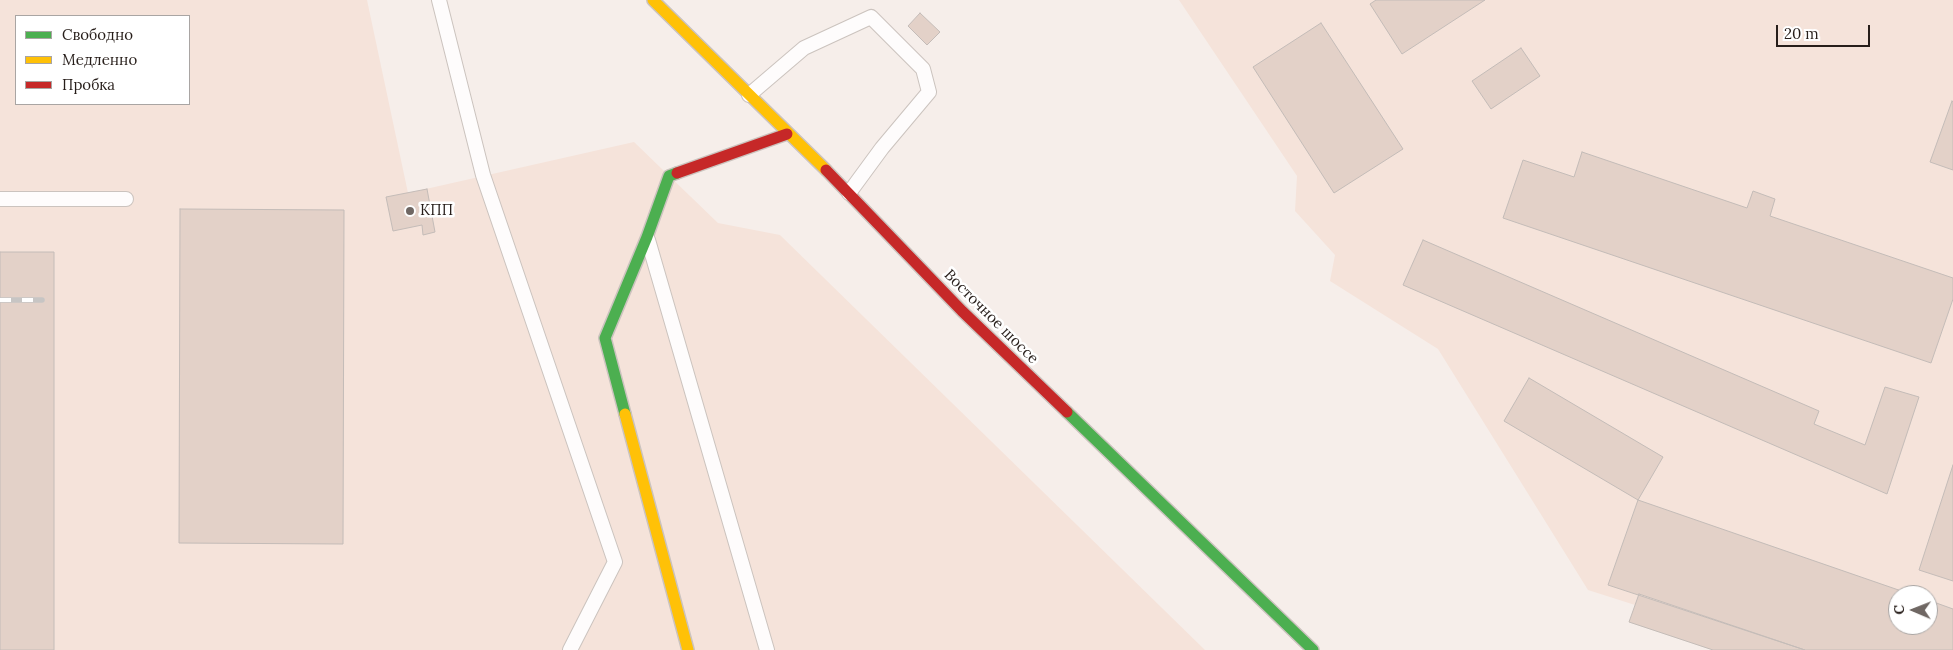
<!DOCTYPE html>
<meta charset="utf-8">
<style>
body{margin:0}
#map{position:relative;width:1953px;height:650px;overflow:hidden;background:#f6eeea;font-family:Lora,serif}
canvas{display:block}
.legend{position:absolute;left:15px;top:15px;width:175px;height:90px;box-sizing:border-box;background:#fff;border:1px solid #a9a5a3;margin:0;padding:6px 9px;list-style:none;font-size:15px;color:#271e1a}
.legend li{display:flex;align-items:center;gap:10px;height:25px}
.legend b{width:25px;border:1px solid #a9a5a3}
.north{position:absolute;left:1888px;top:585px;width:50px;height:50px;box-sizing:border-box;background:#fff;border:1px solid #a9a5a3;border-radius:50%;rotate:271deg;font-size:14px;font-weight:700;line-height:20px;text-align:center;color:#271e1a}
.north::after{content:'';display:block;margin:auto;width:18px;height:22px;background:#6f6763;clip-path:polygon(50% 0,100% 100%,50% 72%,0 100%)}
.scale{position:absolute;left:1776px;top:25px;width:94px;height:22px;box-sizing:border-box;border:2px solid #271e1a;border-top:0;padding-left:6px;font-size:15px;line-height:18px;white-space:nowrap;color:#271e1a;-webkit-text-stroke:4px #fff;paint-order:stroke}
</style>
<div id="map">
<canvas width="1953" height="650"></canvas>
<ul class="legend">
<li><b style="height:6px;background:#4caf50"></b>Свободно</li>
<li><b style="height:6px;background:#ffc107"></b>Медленно</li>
<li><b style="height:6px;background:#c62828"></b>Пробка</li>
</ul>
<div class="north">С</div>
<div class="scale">20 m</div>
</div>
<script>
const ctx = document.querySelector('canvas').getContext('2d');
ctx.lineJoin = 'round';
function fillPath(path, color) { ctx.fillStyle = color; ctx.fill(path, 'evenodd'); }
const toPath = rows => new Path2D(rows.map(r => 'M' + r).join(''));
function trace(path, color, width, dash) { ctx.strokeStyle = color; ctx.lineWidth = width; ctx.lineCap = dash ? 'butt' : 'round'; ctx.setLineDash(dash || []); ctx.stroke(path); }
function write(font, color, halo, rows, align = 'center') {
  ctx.font = font + ' Lora,serif'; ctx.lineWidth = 5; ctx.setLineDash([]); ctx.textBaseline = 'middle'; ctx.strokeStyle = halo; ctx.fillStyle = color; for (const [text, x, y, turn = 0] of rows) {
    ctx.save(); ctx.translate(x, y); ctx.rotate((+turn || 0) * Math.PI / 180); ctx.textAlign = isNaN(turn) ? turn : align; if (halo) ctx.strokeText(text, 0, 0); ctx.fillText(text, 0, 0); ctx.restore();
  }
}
const built = toPath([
 [0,0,367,0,408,193,634,142,718,223,780,235,1205,650,0,650],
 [16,16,189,16,189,104,16,104],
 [1179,0,1953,0,1953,650,1713,650,1629,622,1635,605,1588,590,1438,349,1330,281,1335,255,1295,211,1297,176],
 [1898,595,1928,595,1928,625,1898,625]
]);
const building = toPath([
 [1376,0,1485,0,1402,54,1370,4,1376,0],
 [920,13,940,32,927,45,908,26,920,13],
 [1321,23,1403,149,1334,193,1253,67,1321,23],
 [1521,48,1540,76,1491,109,1472,81,1521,48],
 [1952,101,1953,102,1953,170,1930,162,1952,101],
 [1582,152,1747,208,1753,191,1775,199,1770,216,1953,278,1953,299,1931,363,1503,218,1523,160,1574,177,1582,152],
 [427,189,435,232,423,235,422,225,393,231,386,197,427,189],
 [180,209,344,210,343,544,179,543,180,209],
 [1423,240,1819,411,1814,424,1865,445,1885,387,1919,397,1887,494,1403,285,1423,240],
 [0,252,54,252,54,650,0,650,0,252],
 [1529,378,1663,457,1638,500,1504,421,1529,378],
 [1953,465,1953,581,1919,570,1953,465],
 [1638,500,1913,595,1898,595,1898,625,1928,625,1928,600,1953,609,1953,650,1805,650,1608,585,1638,500],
 [1639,594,1805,650,1713,650,1629,622,1639,594]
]);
const lane = toPath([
 [439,0,483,175,615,562,570,650],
 [749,95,804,48,871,17,923,69,929,92,882,148,849,193],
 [0,199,126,199],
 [648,240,767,650]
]);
const fast = toPath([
 [1067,412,1313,650],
 [625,414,605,338,647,237,669,176,677,173]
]);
const slow = toPath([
 [653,0,826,170],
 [625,414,688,650]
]);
const jam = toPath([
 [826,170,962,311,1067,412],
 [677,173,787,134]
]);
const rail = toPath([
 [0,300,42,300]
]);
const markers = [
 [410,211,5,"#6f6763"]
];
const poiNames = [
 ["КПП",420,211]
];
const streetNames = [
 ["Восточное шоссе",991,317,45]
];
fillPath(built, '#f5e3da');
fillPath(building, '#e3d1c8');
trace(building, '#c4bcb8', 1);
trace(lane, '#cbc3be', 16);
trace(fast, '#cbc3be', 14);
trace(slow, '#cbc3be', 14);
trace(jam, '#cbc3be', 14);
trace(lane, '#fefcfc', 14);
trace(fast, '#4caf50', 11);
trace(slow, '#ffc107', 11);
trace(jam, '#c62828', 11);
trace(rail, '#c7c5c4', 5.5);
trace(rail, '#fff', 4, [11]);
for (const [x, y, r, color] of markers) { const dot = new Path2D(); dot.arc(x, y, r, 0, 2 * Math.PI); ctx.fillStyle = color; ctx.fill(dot); trace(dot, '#fff', 2); }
write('15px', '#271e1a', '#fff', poiNames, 'left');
write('15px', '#271e1a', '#fff', streetNames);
</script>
